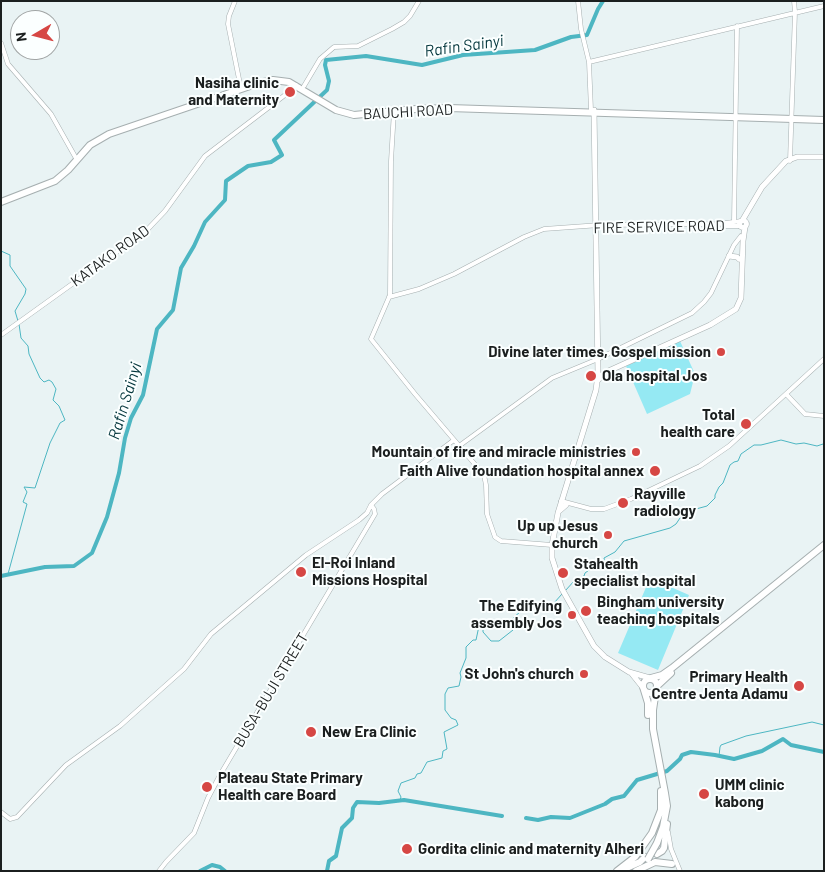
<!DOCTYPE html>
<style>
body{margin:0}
#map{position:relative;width:825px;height:872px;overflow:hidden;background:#e9f3f4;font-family:Barlow,sans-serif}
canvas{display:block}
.frame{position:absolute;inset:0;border:2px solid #1b1f1f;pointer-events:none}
.north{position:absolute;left:10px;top:10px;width:50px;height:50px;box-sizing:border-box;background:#fbffff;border:1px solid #a1a5a5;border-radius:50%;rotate:262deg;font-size:14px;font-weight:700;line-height:20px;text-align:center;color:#1b1f1f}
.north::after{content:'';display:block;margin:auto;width:18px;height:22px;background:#d64744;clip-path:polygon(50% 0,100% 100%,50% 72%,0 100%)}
</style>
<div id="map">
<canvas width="825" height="872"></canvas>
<div class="frame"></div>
<div class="north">N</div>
</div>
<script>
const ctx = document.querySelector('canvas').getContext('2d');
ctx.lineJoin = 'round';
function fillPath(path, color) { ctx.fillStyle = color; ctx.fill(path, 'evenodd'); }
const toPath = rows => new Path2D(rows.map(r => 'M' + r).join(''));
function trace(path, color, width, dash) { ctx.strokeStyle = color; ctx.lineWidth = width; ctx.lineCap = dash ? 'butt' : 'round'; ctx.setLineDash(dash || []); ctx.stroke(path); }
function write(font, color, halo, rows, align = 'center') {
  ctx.font = font + ' Barlow,sans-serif'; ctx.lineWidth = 4; ctx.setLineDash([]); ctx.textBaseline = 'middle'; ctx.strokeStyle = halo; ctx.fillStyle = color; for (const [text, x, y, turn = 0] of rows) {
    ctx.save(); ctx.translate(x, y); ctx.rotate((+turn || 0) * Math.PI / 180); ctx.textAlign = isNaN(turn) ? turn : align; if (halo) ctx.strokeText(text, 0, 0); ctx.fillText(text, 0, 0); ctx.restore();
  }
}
const green = toPath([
 [680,341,695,374,690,394,647,414,626,366],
 [650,578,689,595,658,670,618,653]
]);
const stream = toPath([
 [1,251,10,255,10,266,26,289,25,294,15,311,18,321],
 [8,574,27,504,23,502,27,492,24,487,35,488,50,443,60,423,65,420,59,406,53,400,56,389,52,382,49,380,44,382,40,378,29,354,28,346,21,338,19,324],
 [565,591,575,580,584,576,585,573,592,568,605,566,604,558,615,552,624,541,670,528,676,524,680,518,688,517,696,509,707,506,715,498,715,495,719,487,723,483,730,465,734,462,738,461,741,454,754,445,761,445,781,440,796,444,804,443,817,446,823,444,824,446],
 [719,756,720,747,721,745,746,736,812,722,824,725],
 [400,800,401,797,398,791,401,783,415,778,417,774,421,773,427,762,442,758,443,751,447,749,444,732,458,725,456,720,451,718,445,710,445,694,448,688,459,686,461,677,460,673,466,658,466,647,473,640,476,640,479,626,483,627,483,632,491,641,499,641,513,630,512,619,521,611,527,609,532,604,537,606,542,611,546,612,562,594]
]);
const river = toPath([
 [1,576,45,567,74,566,92,553,107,517,119,473,125,438,131,418,143,395,157,329,173,310,181,268,194,246,205,222,225,200,226,181,248,166,271,162,282,155,274,140,327,90,329,81,325,65,326,60,366,56,422,65,463,55,535,50,571,37,587,35,598,9,603,1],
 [526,818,538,820,551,817,570,818,605,804,612,799,624,796,637,780,667,771,680,759,682,755,691,752,715,755,734,759,762,751,783,739,791,745,824,752],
 [200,871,212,865,220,867,225,871],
 [327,871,329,861,336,856,342,828,352,818,353,808,357,802,379,803,404,800,502,816]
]);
const secondary = toPath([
 [235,1,229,16,228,24,241,89],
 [578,1,581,29,589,62,591,110],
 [1,43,8,64,51,114,77,160],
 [589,62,824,6],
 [304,86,320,59,334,47,358,46,392,29,404,22,410,16,419,1],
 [394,111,391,161,390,295,371,339,415,394,484,475,486,485,487,514,495,537,501,541,552,545],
 [790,161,795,12,794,1],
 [734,222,737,26],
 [723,226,740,226],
 [389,297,419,289,454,274,524,237,544,229,600,225,717,224,742,221],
 [1,335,146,231,165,211,205,156,285,95,296,85],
 [786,394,805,414,824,416],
 [459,446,552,378,598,359,692,313,704,302,711,293,734,245,741,236],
 [561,501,591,509,604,509,631,499,700,466,729,446,824,359],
 [1,812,10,819,17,817,66,765,120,726,184,669,211,634,306,555,359,520,367,513,371,505,382,494,454,440],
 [668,832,671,849,680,871],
 [159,871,166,862,194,833,208,798,220,775,375,514,374,509,371,505]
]);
const primary = toPath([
 [594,110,598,374,596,390,558,513,552,545,552,558,562,589,594,646,605,657,629,672,650,678],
 '739.5 224a3.5 3.5 0 1 1 7 0a3.5 3.5 0 1 1-7 0Z',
 [742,221,762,187,786,161,797,157,824,157],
 [729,256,737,257,739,259],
 [598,380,604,373,710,325,736,309,741,298,743,241,745,227],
 [559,511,566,505],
 [632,674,644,689]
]);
const highway = toPath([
 [1,202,55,181,68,170,90,145,109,134,259,83,273,80,289,82,336,110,354,115,416,109,449,108,824,120],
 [651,678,662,675,672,668,824,545],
 '643 686a7 7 0 1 1 14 0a7 7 0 1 1-14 0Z',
 [657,686,671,673],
 [644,690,648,703,648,715],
 [656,690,653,710,653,729,665,793,667,806,663,827,657,843],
 [657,854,662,851,664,848,667,824],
 [622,870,640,862,645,857],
 [617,871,635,857,652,833,661,810,661,791],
 [636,871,655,862,672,864]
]);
const highwayBridge = toPath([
 [648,859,657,843]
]);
const markers = [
 [290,92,6,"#d64744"],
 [721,352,5,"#d64744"],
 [591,376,6,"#d64744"],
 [746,424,6,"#d64744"],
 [636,452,5,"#d64744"],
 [655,471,6,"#d64744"],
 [623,503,6,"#d64744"],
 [608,535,5,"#d64744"],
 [301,572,6,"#d64744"],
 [563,573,6,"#d64744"],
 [586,611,6,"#d64744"],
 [572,615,5,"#d64744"],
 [584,674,5,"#d64744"],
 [799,686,6,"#d64744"],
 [311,732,6,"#d64744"],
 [207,787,6,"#d64744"],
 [704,794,6,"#d64744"],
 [407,849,6,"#d64744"]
];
const poiNames = [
 ["Nasiha clinic",279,83],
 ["and Maternity",279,100],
 ["Divine later times, Gospel mission",711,352],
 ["Ola hospital Jos",602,376,"left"],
 ["Total",735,415],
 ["health care",735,432],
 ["Mountain of fire and miracle ministries",626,452],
 ["Faith Alive foundation hospital annex",644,471],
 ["Rayville",634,494,"left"],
 ["radiology",634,511,"left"],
 ["Up up Jesus",598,526],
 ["church",598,543],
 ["El-Roi Inland",312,563,"left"],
 ["Missions Hospital",312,580,"left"],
 ["Stahealth",574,564,"left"],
 ["specialist hospital",574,581,"left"],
 ["Bingham university",597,602,"left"],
 ["teaching hospitals",597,619,"left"],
 ["The Edifying",562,606],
 ["assembly Jos",562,623],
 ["St John's church",574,674],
 ["Primary Health",788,677],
 ["Centre Jenta Adamu",788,694],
 ["New Era Clinic",322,732,"left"],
 ["Plateau State Primary",218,778,"left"],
 ["Health care Board",218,795,"left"],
 ["UMM clinic",715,785,"left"],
 ["kabong",715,802,"left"],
 ["Gordita clinic and maternity Alheri",418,849,"left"]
];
const streetNames = [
 ["BAUCHI ROAD",408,112,-3],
 ["FIRE SERVICE ROAD",659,227,-1],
 ["KATAKO ROAD",110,256,-36],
 ["BUSA-BUJI STREET",271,690,-59]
];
const waterNames = [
 ["Rafin Sainyi",464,46,-8],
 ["Rafin Sainyi",125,401,-73]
];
fillPath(green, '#95e9f3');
trace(stream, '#4db6c2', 1);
trace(river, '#4db6c2', 4);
trace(secondary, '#a6afb0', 5);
trace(primary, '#a6afb0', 6);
trace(highway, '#a6afb0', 8);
trace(secondary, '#fff', 4);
trace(primary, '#fff', 5);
trace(highway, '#fff', 6);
trace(highwayBridge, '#a6afb0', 8, []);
trace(highwayBridge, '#fff', 6);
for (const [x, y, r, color] of markers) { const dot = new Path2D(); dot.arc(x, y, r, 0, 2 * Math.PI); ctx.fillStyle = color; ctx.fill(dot); trace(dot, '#fbffff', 2); }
write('bold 15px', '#1b1f1f', '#fbffff', poiNames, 'right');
write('15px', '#1b1f1f', '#fbffff', streetNames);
write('italic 16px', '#03363c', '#fbffff', waterNames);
</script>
